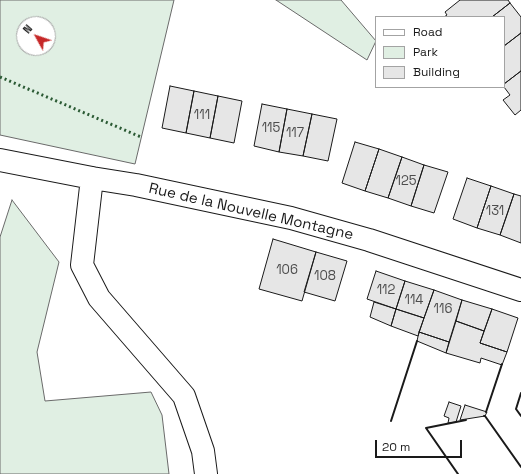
<!DOCTYPE html>
<style>
body{margin:0}
#map{position:relative;width:521px;height:474px;overflow:hidden;background:#fff;font-family:"Space Grotesk",sans-serif}
canvas{display:block}
.legend{position:absolute;left:375px;top:16px;width:130px;height:72px;box-sizing:border-box;background:#fff;border:1px solid #a3a3a3;margin:0;padding:5px 7px;list-style:none;font-size:12px;color:#1a1a1a}
.legend li{display:flex;align-items:center;gap:8px;height:20px}
.legend b{width:20px;border:1px solid #a3a3a3}
.north{position:absolute;left:16px;top:16px;width:40px;height:40px;box-sizing:border-box;background:#fff;border:1px solid #a3a3a3;border-radius:50%;rotate:310deg;font-size:11px;font-weight:700;line-height:16px;text-align:center;color:#1a1a1a}
.north::after{content:'';display:block;margin:auto;width:14px;height:18px;background:#c62828;clip-path:polygon(50% 0,100% 100%,50% 72%,0 100%)}
.scale{position:absolute;left:375px;top:440px;width:87px;height:18px;box-sizing:border-box;border:2px solid #1a1a1a;border-top:0;padding-left:5px;font-size:12px;line-height:14px;white-space:nowrap;color:#1a1a1a;-webkit-text-stroke:3px #fff;paint-order:stroke}
</style>
<div id="map">
<canvas width="521" height="474"></canvas>
<ul class="legend">
<li><b style="height:5px;background:#fff"></b>Road</li>
<li><b style="height:11px;background:#e0efe3"></b>Park</li>
<li><b style="height:11px;background:#e6e6e6"></b>Building</li>
</ul>
<div class="north">N</div>
<div class="scale">20 m</div>
</div>
<script>
const ctx = document.querySelector('canvas').getContext('2d');
ctx.lineJoin = 'round';
function fillPath(path, color) { ctx.fillStyle = color; ctx.fill(path, 'evenodd'); }
const toPath = rows => new Path2D(rows.map(r => 'M' + r).join(''));
function trace(path, color, width, dash) { ctx.strokeStyle = color; ctx.lineWidth = width; ctx.lineCap = dash ? 'butt' : 'round'; ctx.setLineDash(dash || []); ctx.stroke(path); }
function write(font, color, halo, rows, align = 'center') {
  ctx.font = font + ' "Space Grotesk",sans-serif'; ctx.lineWidth = 3; ctx.setLineDash([]); ctx.textBaseline = 'middle'; ctx.strokeStyle = halo; ctx.fillStyle = color; for (const [text, x, y, turn = 0] of rows) {
    ctx.save(); ctx.translate(x, y); ctx.rotate((+turn || 0) * Math.PI / 180); ctx.textAlign = isNaN(turn) ? turn : align; if (halo) ctx.strokeText(text, 0, 0); ctx.fillText(text, 0, 0); ctx.restore();
  }
}
const green = toPath([
 [0,0,174,0,135,164,0,135,0,0],
 [24,24,48,24,48,48,24,48,24,24],
 [276,0,341,0,376,41,367,60,276,0],
 [12,200,59,262,37,352,45,401,151,392,162,415,169,474,0,474,0,237,12,200]
]);
const building = toPath([
 [460,0,508,0,510,3,492,17,444,17,447,15,445,12,460,0],
 [510,3,521,17,521,33,504,46,504,17,492,17,510,3],
 [521,33,521,71,504,84,504,46,521,33],
 [521,71,521,110,515,115,503,100,510,95,504,87,504,84,521,71],
 [170,86,194,91,186,133,162,128,170,86],
 [194,91,218,96,210,138,186,133,194,91],
 [218,96,242,101,234,143,210,138,218,96],
 [262,104,287,109,279,152,254,146,262,104],
 [287,109,312,114,303,156,279,152,287,109],
 [312,114,337,119,328,161,303,156,312,114],
 [355,142,379,149,365,191,342,183,355,142],
 [379,149,402,157,388,198,365,191,379,149],
 [402,157,424,165,411,206,388,198,402,157],
 [424,165,448,172,434,213,411,206,424,165],
 [467,178,491,186,477,228,453,219,467,178],
 [491,186,514,194,500,235,477,228,491,186],
 [514,194,521,196,521,243,500,235,514,194],
 [273,239,316,252,302,301,259,289,273,239],
 [316,252,347,261,335,301,304,292,316,252],
 [376,271,405,281,396,309,367,299,376,271],
 [405,281,434,290,424,318,396,309,405,281],
 [434,290,462,300,449,342,419,332,434,290],
 [462,300,492,309,484,331,456,321,462,300],
 [374,302,396,309,391,326,370,317,374,302],
 [396,309,424,318,418,336,391,326,396,309],
 [492,309,518,318,507,352,480,343,492,309],
 [456,321,484,331,480,343,507,352,502,365,481,358,480,363,446,353,456,321],
 [419,332,449,342,446,353,417,341,419,332],
 [449,402,461,406,456,422,448,423,449,418,444,416,449,402],
 [465,405,487,412,485,416,460,420,465,405]
]);
const minor = toPath([
 [0,160,92,178,136,185,291,218,369,240,521,290],
 [92,178,82,265,99,298,184,396,203,451,206,474]
]);
const hedge = toPath([
 [0,77,141,137]
]);
const wall = toPath([
 [521,393,516,409,521,416],
 [486,412,502,364],
 [484,416,485,416,521,467],
 [391,421,417,341],
 [458,474,426,428,466,420]
]);
const numberNames = [
 ["111",202,115],
 ["115",271,128],
 ["117",295,133],
 ["125",406,181],
 ["131",495,211],
 ["106",287,270],
 ["108",325,276],
 ["112",386,290],
 ["114",414,300],
 ["116",443,309]
];
const streetNames = [
 ["Rue de la Nouvelle Montagne",251,212,13]
];
fillPath(green, '#e0efe3');
trace(green, '#6a6a6a', 1);
fillPath(building, '#e6e6e6');
trace(building, '#1a1a1a', 1);
trace(minor, '#1a1a1a', 24);
trace(minor, '#fff', 22);
trace(hedge, '#2b5a34', 3, [2, 3]);
trace(wall, '#1a1a1a', 2);
write('13px', '#4d4d4d', null, numberNames);
write('15px', '#1a1a1a', '#fff', streetNames);
</script>
